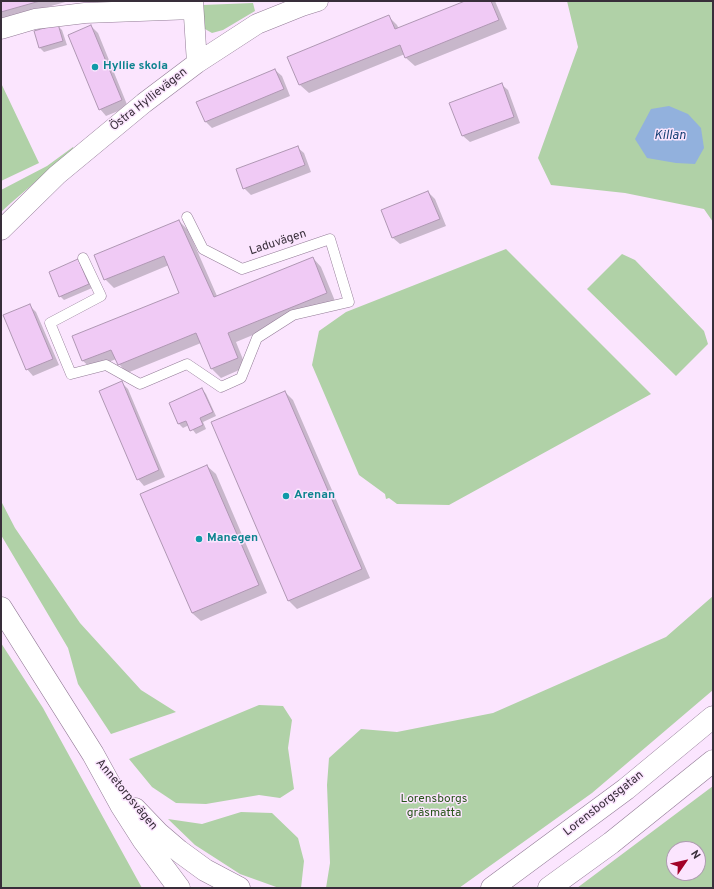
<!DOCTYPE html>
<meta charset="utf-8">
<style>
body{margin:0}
#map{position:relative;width:714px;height:889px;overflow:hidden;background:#fbe5fe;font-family:Overpass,sans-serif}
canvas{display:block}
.frame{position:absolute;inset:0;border:2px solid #382e3a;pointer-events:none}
.north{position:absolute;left:666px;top:841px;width:40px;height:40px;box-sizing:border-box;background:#fbe5fe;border:1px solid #ad9cb0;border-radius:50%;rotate:56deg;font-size:11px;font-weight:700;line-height:16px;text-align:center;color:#382e3a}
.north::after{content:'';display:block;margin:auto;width:14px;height:18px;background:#a20328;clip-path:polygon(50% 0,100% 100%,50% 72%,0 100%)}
</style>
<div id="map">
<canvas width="714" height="889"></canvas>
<div class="frame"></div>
<div class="north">N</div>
</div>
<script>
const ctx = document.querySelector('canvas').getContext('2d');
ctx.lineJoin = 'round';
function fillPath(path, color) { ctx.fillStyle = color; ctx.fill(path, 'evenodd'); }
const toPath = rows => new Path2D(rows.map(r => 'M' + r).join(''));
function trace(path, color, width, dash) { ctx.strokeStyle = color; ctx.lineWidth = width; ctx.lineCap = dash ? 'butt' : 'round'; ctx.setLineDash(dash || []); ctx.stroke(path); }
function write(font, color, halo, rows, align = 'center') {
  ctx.font = font + ' Overpass,sans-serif'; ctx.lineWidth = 3; ctx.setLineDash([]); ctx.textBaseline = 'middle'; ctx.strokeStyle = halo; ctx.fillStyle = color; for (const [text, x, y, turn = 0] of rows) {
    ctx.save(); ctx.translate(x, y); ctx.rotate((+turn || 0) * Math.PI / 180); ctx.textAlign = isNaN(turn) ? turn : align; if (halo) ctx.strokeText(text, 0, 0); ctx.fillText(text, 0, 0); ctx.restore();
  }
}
const green = toPath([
 [567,1,713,1,713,222,704,209,625,193,551,185,538,158,578,47],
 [253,3,255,11,223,30,212,33,205,29,202,21,202,5],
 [1,83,39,163,1,181],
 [73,147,74,149,12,202,1,212,1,190,47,166],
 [506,249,651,394,449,505,397,504,389,498,386,499,385,494,359,475,312,365,319,331,346,312],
 [622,254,635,260,704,331,708,344,676,376,587,289],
 [1,501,15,528,80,623,141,690,176,712,111,734,78,684,68,648,1,535],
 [713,596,713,690,592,793,459,888,326,888,330,863,327,785,329,758,361,729,397,732,493,713,666,637],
 [1,643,43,708,142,888,1,888],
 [259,705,283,706,292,720,288,748,294,789,280,798,259,795,206,804,176,803,152,787,129,759],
 [713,786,713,888,577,888],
 [674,849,698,849,698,873,674,873],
 [241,812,272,813,298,838,304,861,301,888,279,888,240,874,195,845,168,819,202,824]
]);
const water = toPath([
 [669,106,688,114,701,128,704,148,695,164,676,163,647,158,635,139,651,109]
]);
const shadow = toPath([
 [1,1,69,1,1,20],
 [467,1,495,1,507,29,415,66,406,58,405,54,309,93,300,85,289,57,389,17,397,25,399,29],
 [57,25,62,30,67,45,44,52,40,48],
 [91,26,98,33,128,107,106,116,100,109],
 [275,70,282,76,290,96,212,128,206,122,198,102],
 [501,84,508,90,520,123,470,142,463,136,451,103],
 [297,147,304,153,311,172,251,195,244,188],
 [428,192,435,199,446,226,400,244,393,238,382,211],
 [179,221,188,230,217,296,313,258,321,267,335,301,236,342,246,367,221,378,212,369,201,343,127,373,119,364,116,359,92,369,83,361,74,337,181,293,169,265,114,288,105,279],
 [78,261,82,265,92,288,64,300,60,296],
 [30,306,36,312,59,365,33,376,27,369],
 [121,382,128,389,165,477,144,486,138,479],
 [202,389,206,394,216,416,203,422,206,429,196,434,189,425,183,428,179,424,170,404],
 [285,392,293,400,370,578,297,609,289,601],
 [207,466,216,474,267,593,201,621,192,613]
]);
const building = toPath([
 [1,1,40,1,1,12,1,1],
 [465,1,491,1,499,20,405,58,400,45,299,85,287,57,389,15,395,29,465,1],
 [58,24,63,41,39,48,34,31,58,24],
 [91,25,122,100,99,110,68,35,91,25],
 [275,69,284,89,205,122,196,102,275,69],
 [502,83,514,117,462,136,449,103,502,83],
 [298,146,305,165,243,189,236,169,298,146],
 [428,191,440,219,392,238,381,210,428,191],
 [179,220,214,297,313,257,327,293,228,333,238,358,211,369,196,333,118,365,111,350,82,361,72,336,179,293,164,256,104,280,94,255,179,220],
 [78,259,89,284,59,297,49,272,78,259],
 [30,304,53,359,26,370,3,315,30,304],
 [122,381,159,470,137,480,99,391,122,381],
 [202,388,213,412,200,418,203,425,190,431,186,421,178,424,169,403,202,388],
 [285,391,362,569,288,601,211,422,285,391],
 [207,465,259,585,192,613,140,494,207,465]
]);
const lane = toPath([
 [83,258,101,296,50,323,71,374,106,365,140,384,187,364,221,387,241,378,257,338,293,315,349,302,330,239,242,269,203,249,187,217]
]);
const street = toPath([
 [193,1,197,63],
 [1,29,35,19,85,13,193,9],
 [1,230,57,175,144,103,197,63,257,24,302,6,318,1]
]);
const secondary = toPath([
 [1,608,93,754,121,805,144,841,179,888],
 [135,809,158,833,179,851,205,870,239,888],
 [492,888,626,789,713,717],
 [549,888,611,843,713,761]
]);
const markers = [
 [95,67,4,"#0f9aa8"],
 [286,496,4,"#0f9aa8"],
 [199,539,4,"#0f9aa8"]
];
const cultureNames = [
 ["Hyllie skola",103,67],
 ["Arenan",294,496],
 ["Manegen",207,539]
];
const streetNames = [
 ["Östra Hyllievägen",149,100,-38],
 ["Laduvägen",278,243,-18],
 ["Annetorpsvägen",126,795,50],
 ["Lorensborgsgatan",604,804,-38]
];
const parkNames = [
 ["Lorensborgs",434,800],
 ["gräsmatta",434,814]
];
const waterNames = [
 ["Killan",670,136]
];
fillPath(green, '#b0d1a7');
fillPath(water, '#92b1dd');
fillPath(shadow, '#0003');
fillPath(building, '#f0caf5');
trace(building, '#af97b3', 1);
trace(lane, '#927b96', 11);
trace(street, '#927b96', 21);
trace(secondary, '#927b96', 23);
trace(lane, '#fff', 10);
trace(street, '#fff', 20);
trace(secondary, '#fff', 22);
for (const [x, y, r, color] of markers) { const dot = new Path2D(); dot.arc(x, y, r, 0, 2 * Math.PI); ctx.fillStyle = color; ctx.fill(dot); trace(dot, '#fbe5fe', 1.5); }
write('bold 12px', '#0d838f', '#fbe5fe', cultureNames, 'left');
write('12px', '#382e3a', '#fbe5fe', streetNames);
write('12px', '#28551a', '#fbe5fe', parkNames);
write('italic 13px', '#194277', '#fbe5fe', waterNames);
</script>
